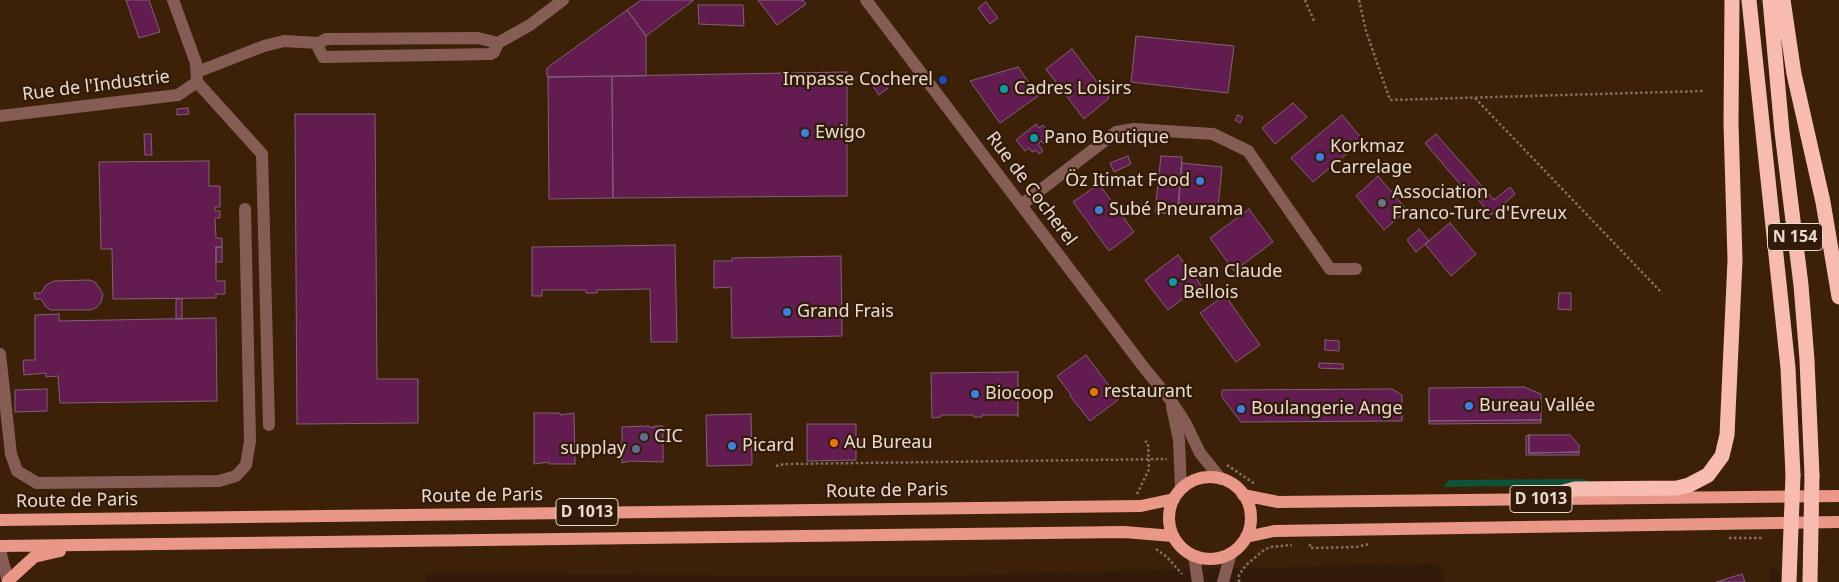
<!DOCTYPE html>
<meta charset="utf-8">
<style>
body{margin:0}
canvas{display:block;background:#321c09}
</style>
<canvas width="1839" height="582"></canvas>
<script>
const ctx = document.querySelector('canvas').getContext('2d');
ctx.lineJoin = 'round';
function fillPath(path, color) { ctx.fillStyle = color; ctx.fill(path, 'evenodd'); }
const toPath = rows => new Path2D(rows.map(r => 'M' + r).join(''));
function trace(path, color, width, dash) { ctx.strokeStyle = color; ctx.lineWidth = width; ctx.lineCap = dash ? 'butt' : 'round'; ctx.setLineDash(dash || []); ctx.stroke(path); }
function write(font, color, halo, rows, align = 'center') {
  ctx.font = font + ' "Noto Sans",sans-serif'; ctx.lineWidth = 4.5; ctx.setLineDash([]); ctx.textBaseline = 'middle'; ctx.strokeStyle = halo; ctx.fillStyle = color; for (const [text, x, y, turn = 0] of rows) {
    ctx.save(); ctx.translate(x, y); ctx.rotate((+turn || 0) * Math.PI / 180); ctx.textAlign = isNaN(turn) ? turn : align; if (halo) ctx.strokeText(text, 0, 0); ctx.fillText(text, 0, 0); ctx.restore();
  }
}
const built = toPath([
 [0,0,1839,0,1839,582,1787,582,1771,565,1769,582,1445,582,1444,569,1436,563,921,576,426,573,425,582,0,582]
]);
const green = toPath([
 [1582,479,1588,480,1592,485,1443,487,1449,480]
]);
const building = toPath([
 [126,0,149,0,160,32,139,38,126,0],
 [641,0,694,0,646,36,627,10,641,0],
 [758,0,803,0,806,4,777,25,758,0],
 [986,2,998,18,990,24,978,8,986,2],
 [698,5,743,5,744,26,699,24,698,5],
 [627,10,646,36,646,76,547,77,547,68,627,10],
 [1136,36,1234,46,1228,93,1131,82,1136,36],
 [1072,49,1109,98,1084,119,1046,69,1072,49],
 [1018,67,1038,96,1000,123,970,81,1018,67],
 [847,72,847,196,613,198,612,76,847,72],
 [612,76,613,198,549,199,548,77,612,76],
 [882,79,888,88,879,95,873,86,882,79],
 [1293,103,1307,117,1275,144,1262,128,1293,103],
 [188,108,189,114,177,115,177,109,188,108],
 [295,114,375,114,377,379,418,379,418,423,297,424,295,114],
 [1238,115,1243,117,1240,123,1235,120,1238,115],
 [1342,115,1363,140,1313,182,1291,158,1342,115],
 [1036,124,1039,128,1043,125,1053,137,1044,144,1041,141,1038,144,1043,151,1039,154,1036,150,1032,152,1029,148,1025,151,1016,140,1036,124],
 [144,134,151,134,152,155,145,155,144,134],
 [1436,134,1494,200,1510,187,1515,194,1491,215,1474,195,1471,197,1425,143,1436,134],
 [1128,156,1131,164,1114,172,1110,163,1128,156],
 [1161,156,1182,157,1177,215,1155,212,1161,156],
 [209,161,209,186,220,186,220,207,215,207,215,211,220,211,220,218,215,218,216,238,222,238,222,247,216,247,216,281,225,281,225,294,216,294,216,298,113,299,112,249,101,249,99,162,209,161],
 [1182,163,1222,167,1218,208,1179,203,1182,163],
 [1378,176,1407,210,1384,230,1356,196,1378,176],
 [1099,184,1134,232,1109,251,1073,202,1099,184],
 [1249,209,1273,242,1234,271,1210,238,1249,209],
 [1450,223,1476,254,1451,276,1425,244,1450,223],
 [1419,229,1429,241,1416,252,1407,240,1419,229],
 [675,245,677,342,651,342,650,289,597,290,597,293,586,293,586,290,542,290,542,296,532,296,532,247,675,245],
 [216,247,222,247,222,262,216,262,216,247],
 [1178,255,1201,285,1168,310,1145,280,1178,255],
 [841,256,842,336,732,338,731,287,714,288,714,261,732,261,732,258,841,256],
 [89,280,95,282,103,294,101,302,97,307,91,310,51,310,46,307,41,299,35,299,34,293,41,293,46,285,54,281,89,280],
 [1559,293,1571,293,1571,310,1558,309,1559,293],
 [1225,295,1260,345,1236,362,1200,313,1225,295],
 [176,299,182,299,182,319,176,319,176,299],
 [59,314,59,321,216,318,217,401,60,403,58,376,46,377,46,373,24,375,23,360,35,360,35,315,59,314],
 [1325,340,1339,341,1339,351,1325,350,1325,340],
 [1086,355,1119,399,1090,421,1070,396,1071,395,1057,376,1086,355],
 [1319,363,1343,364,1343,369,1319,368,1319,363],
 [1018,372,1018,417,1017,415,982,415,982,417,974,417,973,415,941,415,941,417,932,418,931,373,1018,372],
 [1524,387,1541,394,1541,420,1429,421,1429,388,1524,387],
 [47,389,47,411,15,412,15,390,47,389],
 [1392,389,1402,395,1402,421,1241,422,1222,397,1222,390,1392,389],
 [534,413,560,413,560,415,574,413,575,464,549,464,549,462,534,464,534,413],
 [751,414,752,465,707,466,706,415,751,414],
 [1541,420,1541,423,1429,424,1429,421,1541,420],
 [807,424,856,424,856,439,861,439,861,447,856,447,856,460,807,461,807,424],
 [648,426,654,428,654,426,663,426,663,462,630,461,622,463,622,427,648,426],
 [1529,435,1570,435,1579,445,1579,452,1529,453,1529,435],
 [1529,435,1529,453,1579,452,1579,455,1526,455,1526,436,1529,435],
 [1742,574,1745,582,1716,582,1742,574]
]);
const path = toPath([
 [1305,0,1314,21],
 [1359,0,1366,31,1390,100,1704,91],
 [1475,98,1662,293],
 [1227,465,1255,484],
 [776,466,784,464,1167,459],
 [1137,494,1149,469,1148,443,1145,441],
 [1729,538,1763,538],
 [1310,544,1310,548,1356,547,1369,544],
 [1156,549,1167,557,1182,574],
 [1239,582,1239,575,1246,565,1264,550,1270,547,1292,545]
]);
const minor = toPath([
 [866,0,1145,369,1169,398,1185,422,1200,453,1221,479],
 [498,43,478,38,326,39,319,43,318,47,323,57,491,54,494,52,498,43,530,25,563,0],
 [197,72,264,46,284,41,319,43],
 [197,82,262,154,269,425],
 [0,116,178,95,197,82,196,63,173,0],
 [1021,205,1116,132,1134,129,1213,134,1248,151,1330,269,1356,269],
 [0,354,11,454,17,471,37,483,219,481,236,476,246,465,250,441,245,209],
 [1172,407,1179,440,1181,489],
 [0,550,8,582],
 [1194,556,1198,582],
 [1223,582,1231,553]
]);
const major = toPath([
 '1169 518a41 41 0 1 1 82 0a41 41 0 1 1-82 0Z',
 [1243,495,1278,502,1839,496],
 [0,520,1141,506,1174,499],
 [1246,537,1274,531,1839,522],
 [0,546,1124,532,1173,536],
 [8,581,34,557,60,551]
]);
const highway = toPath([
 [1749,0,1788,368,1793,475],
 [1770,0,1782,132,1801,285,1807,360,1812,475],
 [1783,0,1794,74,1823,202,1839,297],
 [1538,499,1575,489,1677,488,1689,485,1708,475,1722,456,1727,435,1735,260,1731,123,1732,0]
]);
const highwayBridge = toPath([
 [1789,582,1793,475],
 [1810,582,1812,475]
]);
const markers = [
 [943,80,5,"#1a4fb4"],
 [1004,89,5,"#0f9aa8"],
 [805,133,5,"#3f7fe0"],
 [1034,138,5,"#0f9aa8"],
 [1320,157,5,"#3f7fe0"],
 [1200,181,5,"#3f7fe0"],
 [1382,203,5,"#6b7280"],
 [1099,210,5,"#3f7fe0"],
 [1173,282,5,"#0f9aa8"],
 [787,312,5,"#3f7fe0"],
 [1094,392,5,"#e8710a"],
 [975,394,5,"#3f7fe0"],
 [1469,406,5,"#3f7fe0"],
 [1241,409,5,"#3f7fe0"],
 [644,437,5,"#5c6f8a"],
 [834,443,5,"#e8710a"],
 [732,446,5,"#3f7fe0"],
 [636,449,5,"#5c6f8a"]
];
const shields = [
 [1795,237,55],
 [1541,499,62],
 [587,512,62]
];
const shieldNames = [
 ["N 154",1795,237],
 ["D 1013",1541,499],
 ["D 1013",587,512]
];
const poiNames = [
 ["Impasse Cocherel",933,80,"right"],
 ["Cadres Loisirs",1014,89],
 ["Ewigo",815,133],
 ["Pano Boutique",1044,138],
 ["Korkmaz",1330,147],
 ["Carrelage",1330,168],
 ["Öz Itimat Food",1190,181,"right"],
 ["Association",1392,193],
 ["Franco-Turc d'Evreux",1392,214],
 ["Subé Pneurama",1109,210],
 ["Jean Claude",1183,272],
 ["Bellois",1183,293],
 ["Grand Frais",797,312],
 ["restaurant",1104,392],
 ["Biocoop",985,394],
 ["Bureau Vallée",1479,406],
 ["Boulangerie Ange",1251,409],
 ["CIC",654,437],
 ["Au Bureau",844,443],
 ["Picard",742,446],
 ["supplay",626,449,"right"]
];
const streetNames = [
 ["Rue de l'Industrie",96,86,-7],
 ["Rue de Cocherel",1031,189,53],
 ["Route de Paris",887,491,-1],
 ["Route de Paris",482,496,-1],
 ["Route de Paris",77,501,-1]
];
fillPath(built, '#3c2108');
fillPath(green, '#0d523a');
fillPath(building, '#631c50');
trace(building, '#7f6274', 1);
trace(path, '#837060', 2.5, [2.5, 2.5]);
trace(minor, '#855d55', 12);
trace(major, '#e99787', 12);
trace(highway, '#f7bbaf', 15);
trace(highwayBridge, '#f7bbaf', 15);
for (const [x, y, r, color] of markers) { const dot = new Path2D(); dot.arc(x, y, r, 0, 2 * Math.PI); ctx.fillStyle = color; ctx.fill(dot); trace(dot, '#321c09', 2); }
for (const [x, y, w] of shields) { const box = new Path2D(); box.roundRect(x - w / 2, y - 13.5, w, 27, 4); ctx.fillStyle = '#321c09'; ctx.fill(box); trace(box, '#eadbd0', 1); }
write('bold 16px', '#eadbd0', null, shieldNames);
write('18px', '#eadbd0', '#321c09', poiNames, 'left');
write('18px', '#eadbd0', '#321c09', streetNames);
</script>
